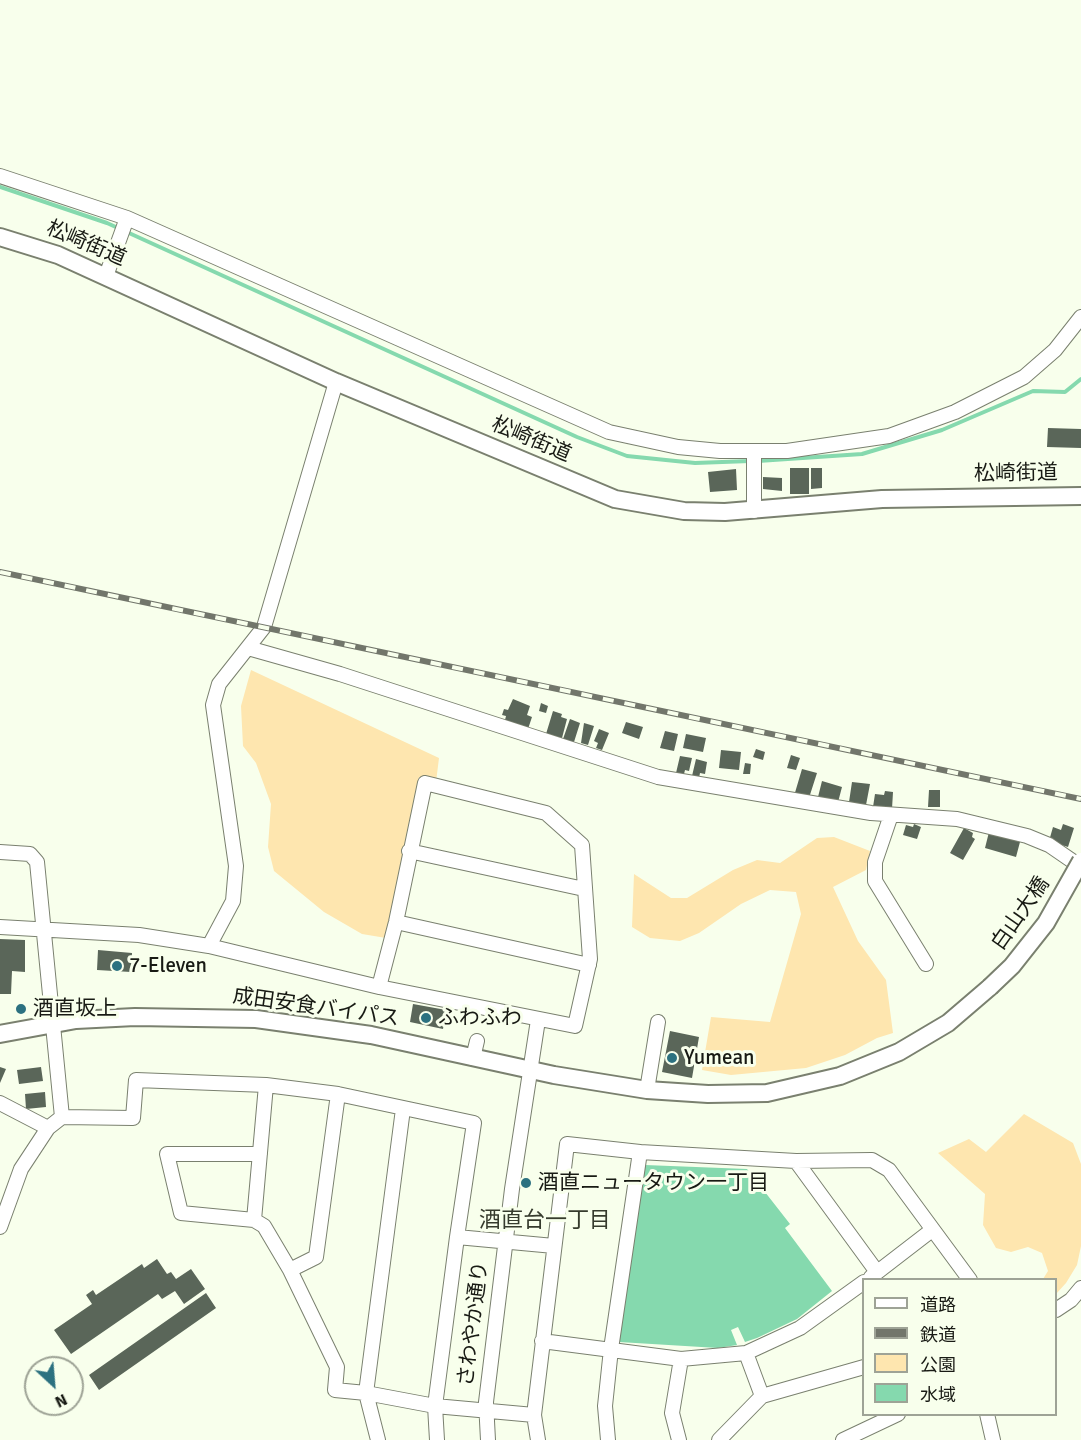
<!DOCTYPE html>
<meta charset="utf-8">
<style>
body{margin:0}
#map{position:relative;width:1081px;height:1440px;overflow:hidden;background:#f8ffec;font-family:Signika,"Noto Sans JP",sans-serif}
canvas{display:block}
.legend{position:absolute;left:862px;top:1278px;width:195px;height:138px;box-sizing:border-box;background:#f8ffec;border:2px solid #9ea396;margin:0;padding:8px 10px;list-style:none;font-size:18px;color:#181a14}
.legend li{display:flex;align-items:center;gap:12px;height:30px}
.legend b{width:30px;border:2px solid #9ea396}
.north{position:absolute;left:24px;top:1356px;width:60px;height:60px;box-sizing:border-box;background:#f8ffec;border:2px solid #9ea396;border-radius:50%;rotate:154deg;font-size:16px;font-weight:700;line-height:24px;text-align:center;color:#181a14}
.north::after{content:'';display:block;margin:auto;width:21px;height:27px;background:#2c7180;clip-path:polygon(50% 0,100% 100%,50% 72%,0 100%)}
</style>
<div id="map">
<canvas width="1081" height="1440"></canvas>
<ul class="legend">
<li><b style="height:8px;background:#fff"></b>道路</li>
<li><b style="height:8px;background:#72766b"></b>鉄道</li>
<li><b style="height:16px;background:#fee6af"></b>公園</li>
<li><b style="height:16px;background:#85d9ae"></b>水域</li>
</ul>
<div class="north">N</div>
</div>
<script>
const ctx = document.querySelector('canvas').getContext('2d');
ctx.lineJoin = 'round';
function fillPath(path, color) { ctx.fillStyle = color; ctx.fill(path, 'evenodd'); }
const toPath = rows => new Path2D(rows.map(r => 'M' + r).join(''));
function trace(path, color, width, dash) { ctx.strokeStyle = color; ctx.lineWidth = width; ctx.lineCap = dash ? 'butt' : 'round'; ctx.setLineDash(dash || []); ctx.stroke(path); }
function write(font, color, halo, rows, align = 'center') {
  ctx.font = font + ' Signika,"Noto Sans JP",sans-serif'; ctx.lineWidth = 6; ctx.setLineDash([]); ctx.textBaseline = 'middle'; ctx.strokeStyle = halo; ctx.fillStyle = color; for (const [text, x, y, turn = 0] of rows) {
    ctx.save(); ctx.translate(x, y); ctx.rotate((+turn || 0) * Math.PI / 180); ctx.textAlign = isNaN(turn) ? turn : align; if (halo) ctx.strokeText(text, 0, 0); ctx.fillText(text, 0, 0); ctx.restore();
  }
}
const green = toPath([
 [251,670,439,758,436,782,419,777,386,938,362,934,324,912,274,871,268,847,271,804,256,763,243,746,241,706],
 [834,837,870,851,866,870,833,887,858,941,886,980,893,1033,877,1038,845,1055,806,1068,731,1075,702,1070,711,1017,770,1022,801,914,796,892,770,890,741,904,699,933,680,941,650,938,632,927,634,874,671,898,687,898,733,870,757,860,780,863,817,838],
 [1024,1114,1073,1143,1081,1164,1081,1246,1077,1265,1066,1283,1056,1294,1056,1280,1043,1279,1048,1271,1042,1253,1028,1247,1011,1252,996,1248,983,1225,985,1194,938,1153,969,1139,986,1152]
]);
const water = toPath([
 [645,1165,747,1169,790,1224,785,1228,832,1291,797,1319,757,1338,745,1342,738,1327,731,1330,737,1345,718,1348,619,1342]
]);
const stream = toPath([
 [0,187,107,223,577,437,627,456,695,463,750,461],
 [758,461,862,454,942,430,1033,391,1065,392,1081,379]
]);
const building = toPath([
 [1048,428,1081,429,1081,448,1047,447],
 [790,468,809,468,809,494,790,494],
 [811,468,822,468,822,488,811,489],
 [736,469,737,490,710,492,708,472],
 [763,477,782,478,782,491,763,489],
 [513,699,530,706,527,715,532,717,528,729,505,720,506,716,502,715,504,709,508,710],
 [541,703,548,706,546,713,539,711],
 [553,711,562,714,561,717,567,719,562,738,546,734],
 [570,719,580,723,574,742,563,739],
 [626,722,643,727,639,739,622,733],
 [584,723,594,726,588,745,581,743],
 [599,729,609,733,602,750,596,748,598,743,594,741],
 [665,731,678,734,674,751,660,748],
 [686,734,706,738,703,752,683,748],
 [756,749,765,752,763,760,753,757],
 [721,750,741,752,739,770,719,768],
 [791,755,800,758,796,770,787,768],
 [680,756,692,758,689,771,685,770,684,774,676,773],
 [696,759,707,762,705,774,700,773,699,778,692,776],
 [745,763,751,764,750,774,743,774],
 [802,769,817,773,808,801,794,796],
 [822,781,842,787,837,806,817,801],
 [852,782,870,784,866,805,849,802],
 [929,790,940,790,940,807,928,807],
 [885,791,893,792,892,809,873,807,875,794,884,795],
 [914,824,921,827,917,839,903,835,906,825,913,827],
 [1063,824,1074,828,1068,847,1049,841,1053,827,1061,830],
 [964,828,973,833,972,837,975,839,963,860,950,853],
 [989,832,1020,842,1016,857,985,848],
 [0,939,25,940,25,972,12,971,11,994,0,994],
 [98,950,132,953,131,972,97,970],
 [413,1004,446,1010,443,1029,410,1022],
 [670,1031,699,1037,692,1078,662,1072],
 [0,1067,6,1069,0,1083],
 [41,1067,43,1081,19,1084,17,1070],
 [45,1092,46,1107,26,1109,25,1094],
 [157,1259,167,1274,171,1272,176,1279,191,1269,205,1289,184,1304,175,1291,162,1299,158,1294,71,1354,54,1330,92,1304,86,1295,93,1290,96,1295,142,1264,144,1268],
 [206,1293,216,1308,99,1390,89,1375]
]);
const minor = toPath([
 [0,176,127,218,609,432,678,447,720,451,787,451,889,436,955,412,1024,377,1055,350,1081,317],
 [106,276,127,218],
 [754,511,754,452],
 [248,648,340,674,658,777,871,813,957,819,1027,836,1049,845,1081,867],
 [425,783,546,813,582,845,590,959,575,1026,379,987,396,922,425,783],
 [891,815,875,862,875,881,926,964],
 [409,851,584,889],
 [0,852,30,854,37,862,62,1117],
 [396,922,589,965],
 [0,927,139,935,209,946,379,987],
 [209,946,233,901,236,866,213,705,219,684,264,627,336,382],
 [473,1058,477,1041],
 [647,1090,658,1022],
 [0,1103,48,1128],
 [260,1154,167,1154,181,1213,254,1220,264,1226,290,1270,337,1367,335,1390,366,1393,435,1406,534,1415],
 [796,1161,877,1272],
 [254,1220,266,1085],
 [0,1227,21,1169,48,1128,62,1117,133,1118,136,1080,266,1085,338,1094,474,1123,457,1237,435,1406,437,1440],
 [457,1237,554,1246],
 [290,1270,316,1257,338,1094],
 [871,1277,932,1230],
 [1056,1310,1071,1300,1081,1288],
 [542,1341,681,1359,746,1353,800,1328,864,1282],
 [746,1353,762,1396],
 [987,1414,993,1440],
 [378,1440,366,1393,403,1109],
 [488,1440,486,1402,512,1189,538,1020],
 [538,1440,534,1415,567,1144,640,1152,796,1161,872,1160,889,1170,970,1280],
 [608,1440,605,1406,611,1349,640,1152],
 [679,1440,672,1413,681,1359],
 [719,1440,762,1396,864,1367],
 [843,1440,898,1414]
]);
const major = toPath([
 [0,237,58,255,336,382,615,499,684,511,725,512,882,499,1081,496],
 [0,1034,76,1020,135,1017,256,1019,371,1035,554,1075,647,1090,708,1094,767,1093,840,1076,899,1052,948,1023,990,987]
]);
const rail = toPath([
 [0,572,1081,799]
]);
const majorBridge = toPath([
 [990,987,1012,966,1046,923,1081,861]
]);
const markers = [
 [117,966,6,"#2c7180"],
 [21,1009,6,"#2c7180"],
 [426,1018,6,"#2c7180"],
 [672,1058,6,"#2c7180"],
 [526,1183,6,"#2c7180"]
];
const streetNames = [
 ["松崎街道",86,244,23],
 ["松崎街道",531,440,23],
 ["松崎街道",1016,474,-1],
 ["白山大橋",1021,914,-55],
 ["成田安食バイパス",316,1008,8],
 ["さわやか通り",474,1324,-83]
];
const poiNames = [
 ["7-Eleven",129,966],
 ["酒直坂上",33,1009],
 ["ふわふわ",438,1018],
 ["Yumean",684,1058],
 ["酒直ニュータウン一丁目",538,1183]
];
const neighbourhoodNames = [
 ["酒直台一丁目",545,1221]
];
fillPath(green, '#fee6af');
fillPath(water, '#85d9ae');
trace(stream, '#85d9ae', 4);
fillPath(building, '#5a6659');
trace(minor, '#7a806f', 16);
trace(major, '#7a806f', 20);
trace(minor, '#fff', 14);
trace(major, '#fff', 16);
trace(rail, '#72766b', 6);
trace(rail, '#f8ffec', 4, [11]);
trace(majorBridge, '#7a806f', 20, []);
trace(majorBridge, '#fff', 16);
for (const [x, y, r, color] of markers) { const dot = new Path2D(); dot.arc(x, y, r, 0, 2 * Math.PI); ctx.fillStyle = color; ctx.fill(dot); trace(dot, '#f8ffec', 2); }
write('21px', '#181a14', '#f8ffec', streetNames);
write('21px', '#181a14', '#f8ffec', poiNames, 'left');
write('22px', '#363b2d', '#f8ffec', neighbourhoodNames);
</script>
